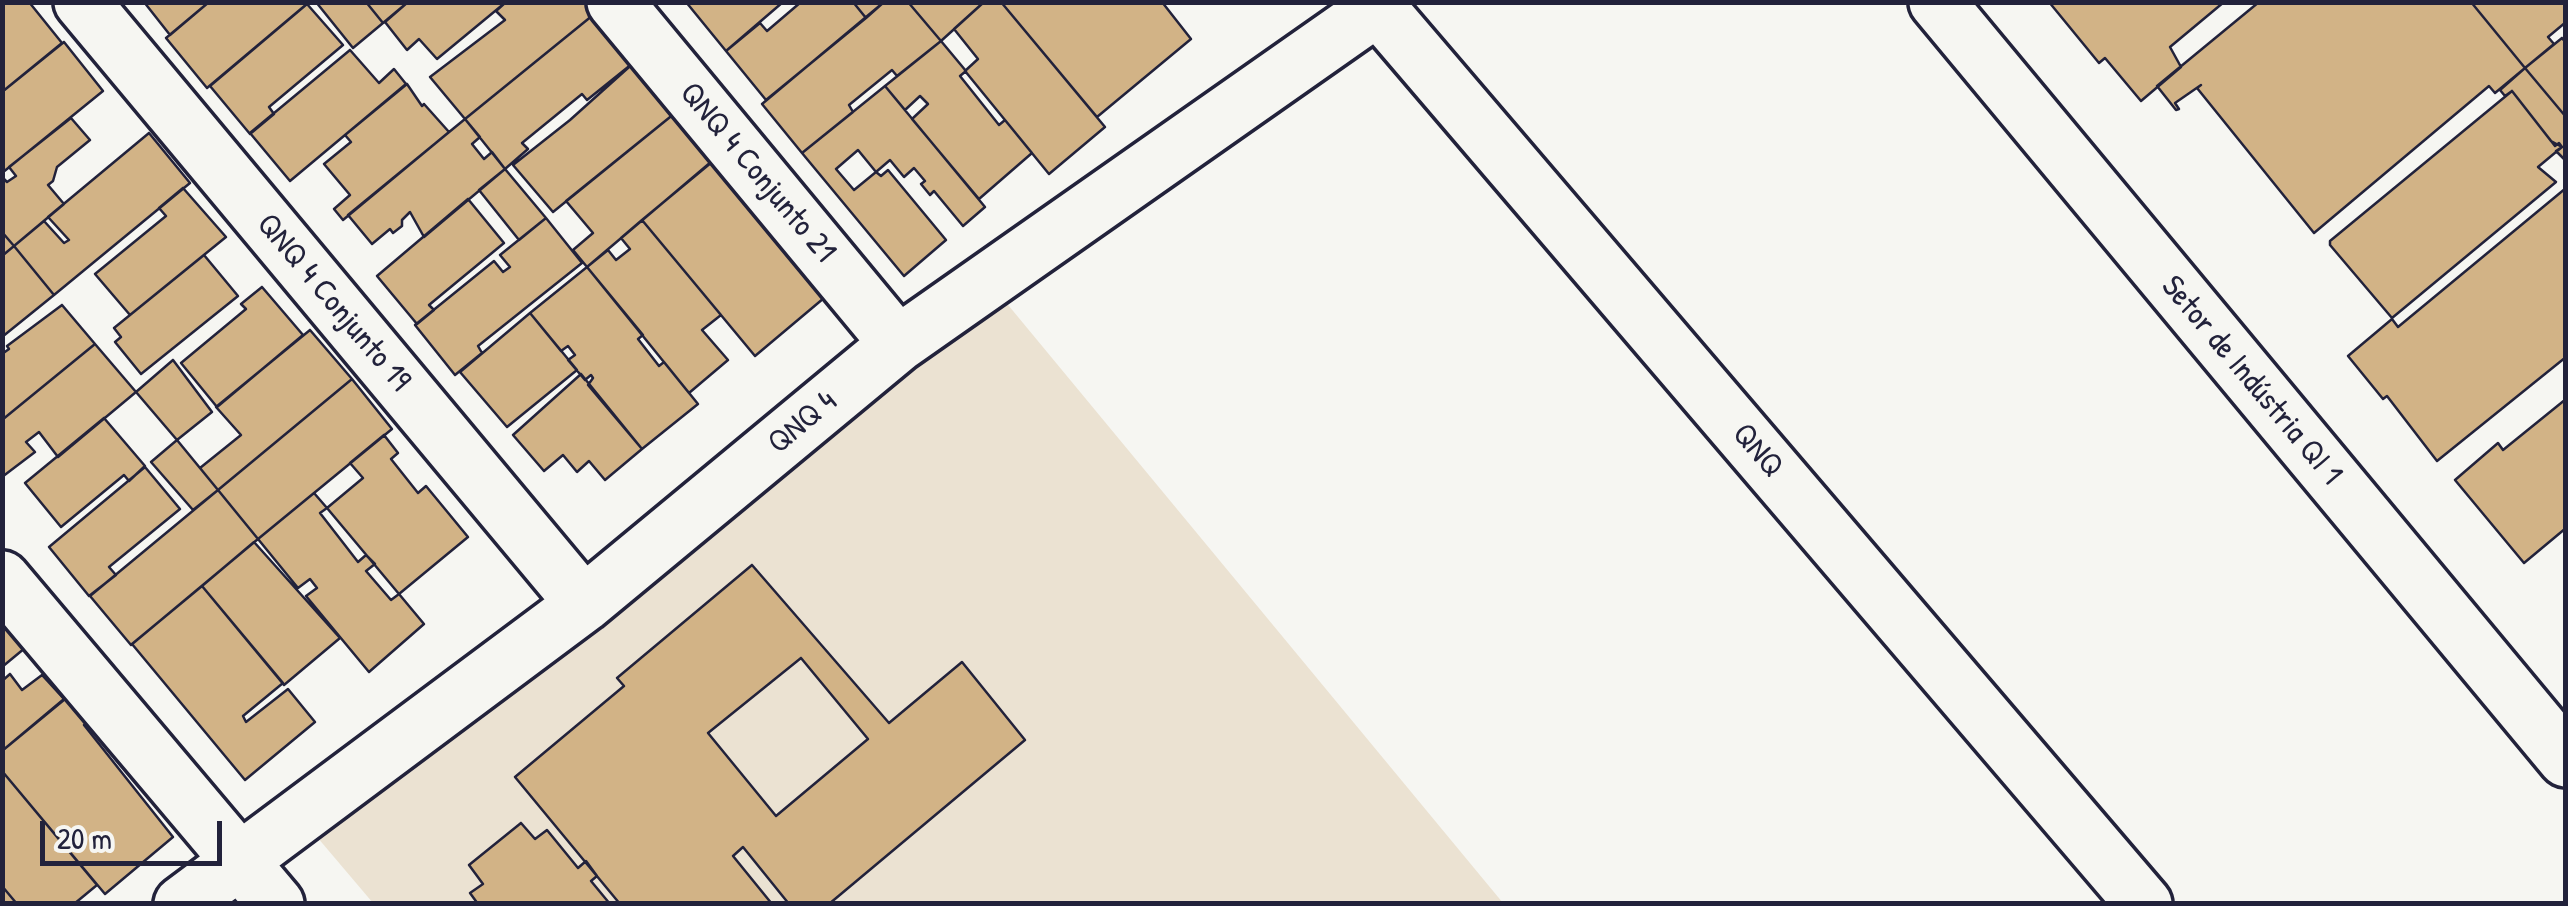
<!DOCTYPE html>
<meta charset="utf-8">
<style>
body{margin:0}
#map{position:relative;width:2568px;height:906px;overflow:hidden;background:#f6f6f2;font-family:"Patrick Hand",sans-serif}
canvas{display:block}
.frame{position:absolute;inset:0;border:5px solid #22223b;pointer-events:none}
.scale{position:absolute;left:40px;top:821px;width:182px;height:45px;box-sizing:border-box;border:5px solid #22223b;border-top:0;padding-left:12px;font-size:30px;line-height:35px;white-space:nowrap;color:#22223b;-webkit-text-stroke:8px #f6f6f2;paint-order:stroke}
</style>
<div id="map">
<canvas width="2568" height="906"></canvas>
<div class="frame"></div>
<div class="scale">20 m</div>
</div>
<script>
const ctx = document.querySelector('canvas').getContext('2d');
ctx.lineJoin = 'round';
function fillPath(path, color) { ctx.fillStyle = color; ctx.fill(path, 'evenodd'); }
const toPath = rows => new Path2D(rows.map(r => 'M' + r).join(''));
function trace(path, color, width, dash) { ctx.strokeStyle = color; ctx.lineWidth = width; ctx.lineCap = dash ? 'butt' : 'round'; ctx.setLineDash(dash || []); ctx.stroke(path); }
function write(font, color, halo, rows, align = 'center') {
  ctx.font = font + ' "Patrick Hand",sans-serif'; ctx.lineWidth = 9; ctx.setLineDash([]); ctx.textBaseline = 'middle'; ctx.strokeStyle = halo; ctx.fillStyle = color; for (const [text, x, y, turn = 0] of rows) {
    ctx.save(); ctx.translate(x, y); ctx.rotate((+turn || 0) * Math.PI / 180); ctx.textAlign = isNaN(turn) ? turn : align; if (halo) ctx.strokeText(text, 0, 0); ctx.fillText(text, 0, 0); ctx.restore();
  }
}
const built = toPath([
 [980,271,1503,903,373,903,306,824]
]);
const building = toPath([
 [2,2,29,2,62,43,2,92,2,2],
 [144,2,209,2,170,35,144,2],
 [209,2,307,2,308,3,207,88,166,38,209,2],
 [316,2,366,2,383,23,353,48,316,2],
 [366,2,408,2,383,23,366,2],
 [408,2,506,2,437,59,419,39,407,50,385,22,408,2],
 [506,2,591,2,598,11,465,119,430,77,505,20,496,11,506,2],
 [686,2,783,2,726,51,686,2],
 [801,2,853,2,866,18,766,100,726,51,760,23,767,31,801,2],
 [853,2,884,2,866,18,853,2],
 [884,2,908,2,941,41,897,76,892,70,849,105,853,112,802,153,762,104,884,2],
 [908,2,984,2,941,41,908,2],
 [984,2,1001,2,1105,127,1049,174,965,71,978,59,954,29,984,2],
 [1001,2,1162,2,1191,39,1097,117,1001,2],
 [2049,2,2224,2,2170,47,2181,67,2141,101,2105,58,2099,63,2049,2],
 [2259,2,2471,2,2525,68,2495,93,2489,86,2314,233,2197,88,2201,85,2175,103,2179,109,2176,110,2157,86,2259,2],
 [2471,2,2566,2,2566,22,2548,37,2554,44,2525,68,2471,2],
 [307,4,343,45,269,107,274,114,250,134,210,86,307,4],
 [598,11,638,59,587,100,582,94,522,143,528,149,505,169,465,119,598,11],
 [2562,38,2566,43,2566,117,2525,68,2562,38],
 [941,41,966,71,960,76,999,125,1005,120,1032,153,979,199,912,119,928,104,920,96,905,110,885,86,941,41],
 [64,42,103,91,2,173,2,92,64,42],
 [350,50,379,83,394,69,406,84,290,181,250,133,350,50],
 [638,59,680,109,553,212,513,165,570,120,638,59],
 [2525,68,2566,117,2566,161,2556,151,2562,147,2559,143,2555,146,2512,91,2505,96,2500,90,2525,68],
 [407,84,422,106,424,104,449,132,343,220,334,209,350,195,324,164,351,142,345,135,407,84],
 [885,86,985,207,963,226,934,191,930,195,921,184,925,181,914,168,904,177,890,160,876,172,858,150,836,169,854,190,876,172,881,176,888,170,946,240,904,276,802,153,885,86],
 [2512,91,2551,141,2562,147,2538,167,2556,182,2392,318,2330,245,2330,241,2512,91],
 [680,109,718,156,587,267,573,250,593,233,566,201,680,109],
 [71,118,90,140,57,167,53,181,48,185,64,204,14,246,2,232,2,177,7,182,16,176,9,167,71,118],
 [465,119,480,137,472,144,484,159,492,152,505,169,424,237,410,212,402,220,402,226,393,233,390,229,372,244,348,215,465,119],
 [149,133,190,183,54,295,14,246,44,221,64,243,69,240,48,217,149,133],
 [712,162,824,298,755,356,642,220,712,162],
 [505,169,546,218,519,240,479,190,505,169],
 [183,188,226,237,130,315,95,274,166,216,159,208,183,188],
 [2566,188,2566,357,2437,461,2387,396,2383,399,2348,356,2392,319,2398,327,2566,188],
 [468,199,504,243,429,305,434,310,417,324,377,276,468,199],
 [546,218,582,263,478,346,482,353,455,375,415,325,494,261,503,272,510,267,500,255,546,218],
 [642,220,721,315,702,330,728,360,689,393,587,267,608,250,616,260,630,249,621,238,642,220],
 [2,232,14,246,2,256,2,232],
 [14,246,54,295,2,337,2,256,14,246],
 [204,255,238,296,141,374,115,342,121,337,114,328,204,255],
 [587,267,643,335,638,339,659,366,664,362,698,404,642,449,588,385,593,378,591,375,585,380,568,360,575,355,568,346,561,351,530,313,587,267],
 [262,287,303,335,217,407,181,363,246,309,241,304,262,287],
 [62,305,95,344,2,420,2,354,9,349,7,346,62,305],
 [530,313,577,370,507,427,460,372,530,313],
 [310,330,352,379,218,490,200,468,241,435,216,407,310,330],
 [95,344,136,392,58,457,39,432,26,442,35,452,2,477,2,420,95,344],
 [173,360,212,412,177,440,136,392,173,360],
 [581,374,642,449,605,480,589,461,577,472,563,455,544,471,513,435,581,374],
 [352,379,392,429,258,539,218,490,352,379],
 [2566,399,2566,528,2524,563,2455,480,2498,443,2503,450,2566,399],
 [104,418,145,466,129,481,124,475,61,527,25,483,104,418],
 [384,435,398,453,391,459,418,493,426,486,468,537,399,594,327,508,363,478,350,463,384,435],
 [177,440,218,490,193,510,151,462,177,440],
 [145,467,180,509,109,567,116,575,89,596,49,547,145,467],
 [218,490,258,539,131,645,90,596,218,490],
 [314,493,327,508,320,513,358,562,366,555,375,564,366,571,391,600,399,594,424,624,369,672,306,596,317,588,310,579,298,588,258,539,314,493],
 [254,542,340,638,284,685,202,586,254,542],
 [752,565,889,723,962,662,1025,740,829,904,789,904,743,847,733,856,772,904,620,904,515,777,624,686,617,678,752,565],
 [801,658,868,739,776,816,708,733,801,658],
 [202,586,283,683,243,716,246,722,288,689,315,722,245,780,132,644,202,586],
 [2,608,31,643,2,667,2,608],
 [10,674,22,690,42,675,64,699,2,751,2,681,10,674],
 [76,690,97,715,84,725,173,837,105,894,2,771,2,751,76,690],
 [2,771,97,885,74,904,17,904,2,886,2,771],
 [521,823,535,839,547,830,578,868,586,861,597,876,591,881,610,904,478,904,470,893,483,884,469,865,521,823],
 [2,886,17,904,2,904,2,886]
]);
const street = toPath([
 [82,2,584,604],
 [615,2,898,344],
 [1373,2,2144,904],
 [2,579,276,904],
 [182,904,584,604,898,344,1377,8]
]);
const secondary = toPath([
 [1937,2,2566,759]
]);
const streetNames = [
 ["QNQ 4 Conjunto 21",757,173,50],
 ["QNQ 4 Conjunto 19",333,303,50],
 ["Setor de Indústria QI 1",2251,381,50],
 ["QNQ 4",803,423,-40],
 ["QNQ",1757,451,49]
];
fillPath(built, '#ebe2d2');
fillPath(building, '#d2b386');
trace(building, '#22223b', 2.5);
trace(street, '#22223b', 62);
trace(secondary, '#22223b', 62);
trace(street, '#f6f6f2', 55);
trace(secondary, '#f6f6f2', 55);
write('32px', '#22223b', '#f6f6f2', streetNames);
</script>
